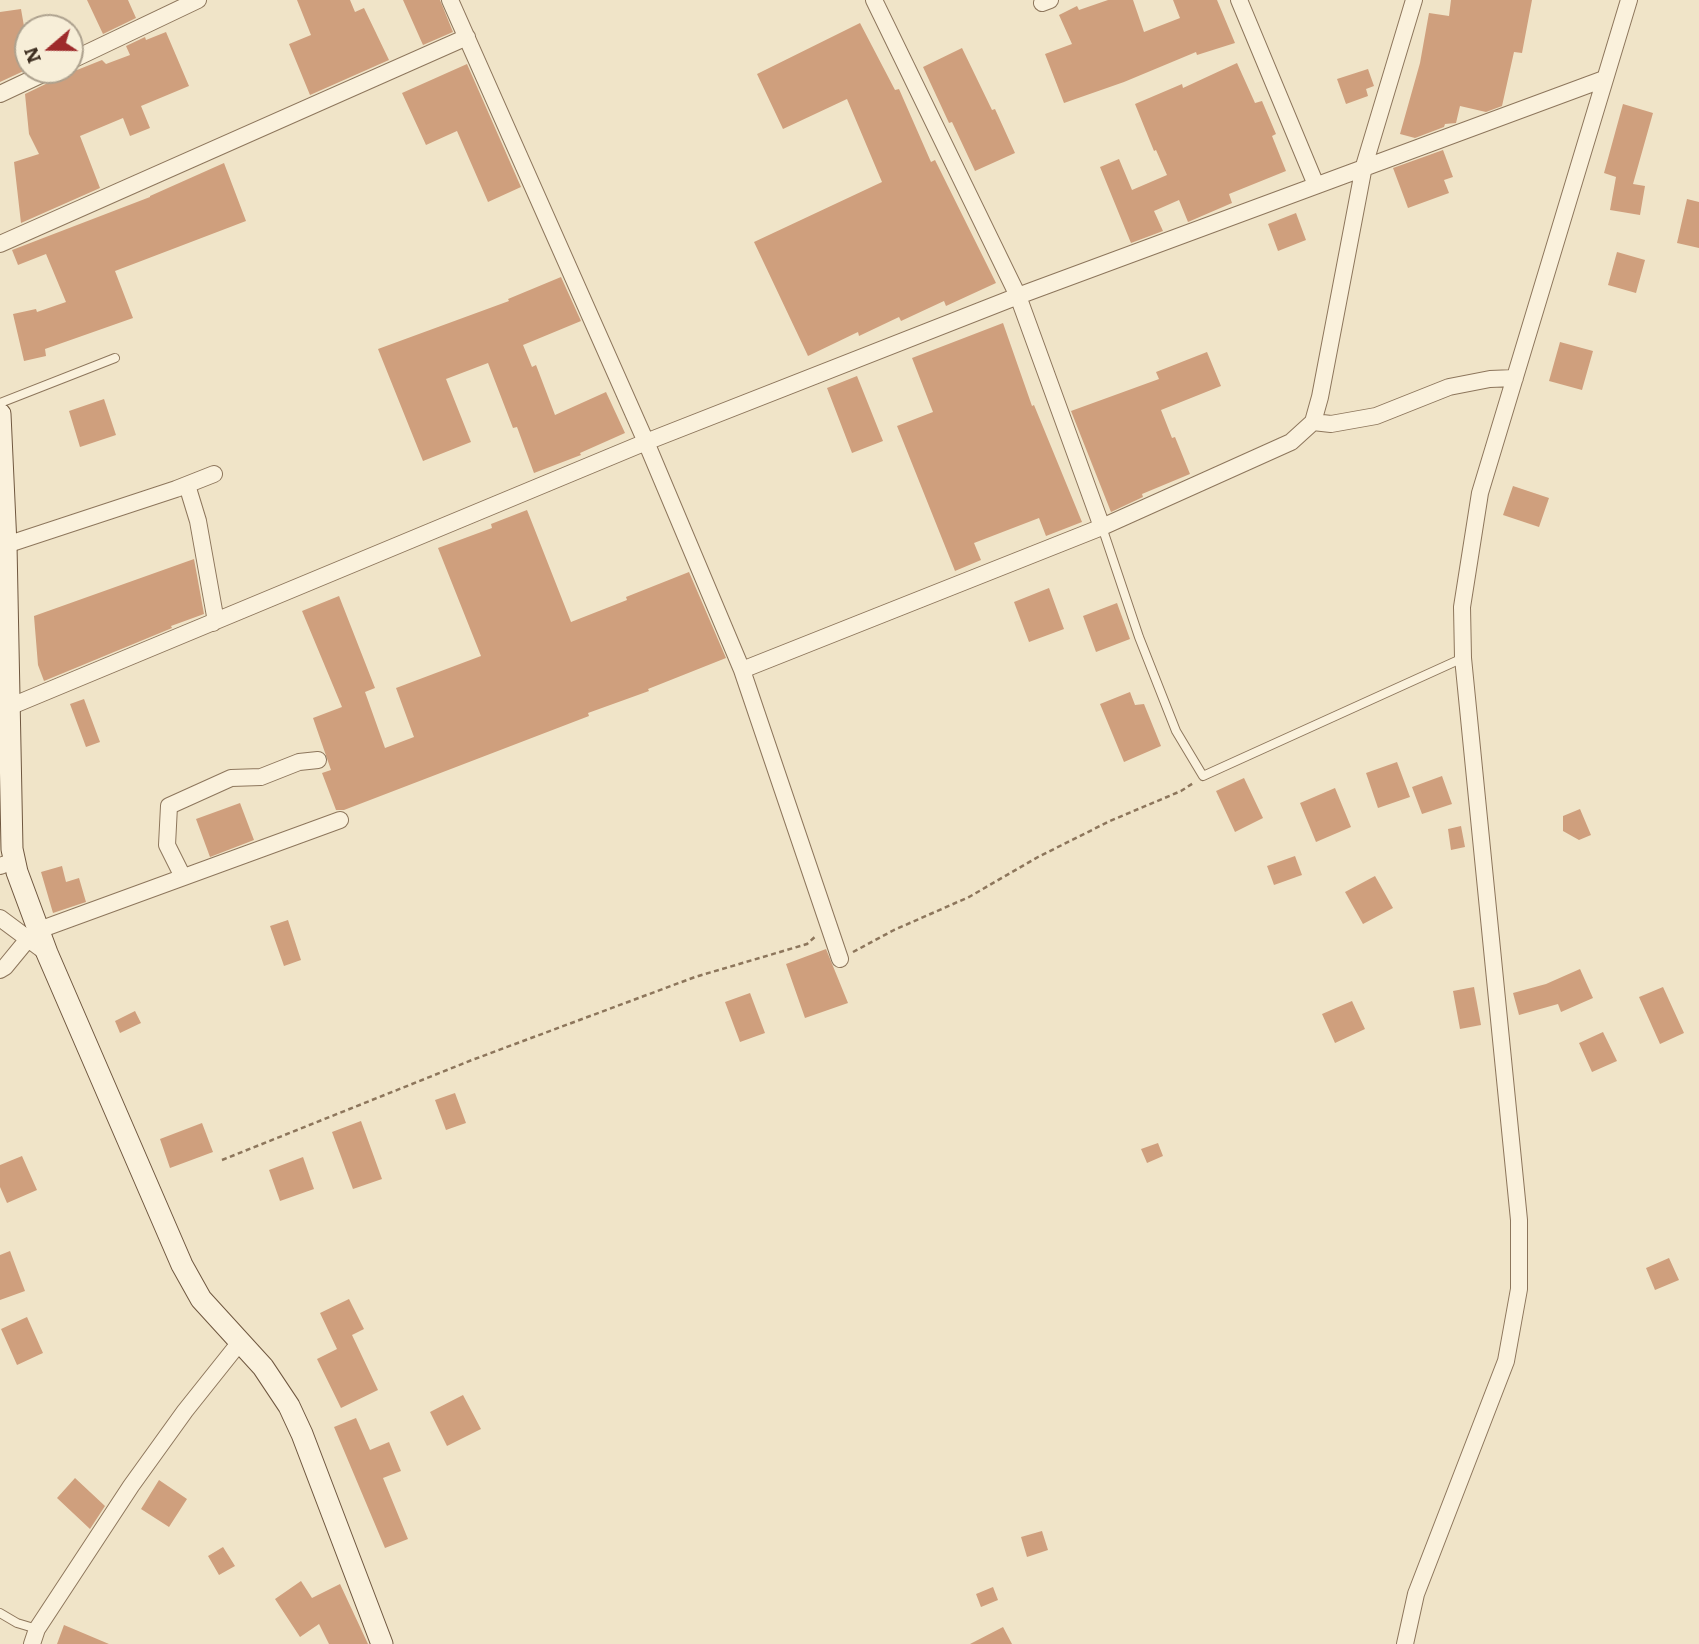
<!DOCTYPE html>
<style>
body{margin:0}
#map{position:relative;width:1699px;height:1644px;overflow:hidden;background:#f0e4c8;font-family:Literata,serif}
canvas{display:block}
.north{position:absolute;left:14px;top:14px;width:70px;height:70px;box-sizing:border-box;background:#f7eed8;border:2px solid #ada18e;border-radius:50%;rotate:250deg;font-size:19px;font-weight:700;line-height:28px;text-align:center;color:#3d2e20}
.north::after{content:'';display:block;margin:auto;width:24px;height:32px;background:#9e2a2b;clip-path:polygon(50% 0,100% 100%,50% 72%,0 100%)}
</style>
<div id="map">
<canvas width="1699" height="1644"></canvas>
<div class="north">N</div>
</div>
<script>
const ctx = document.querySelector('canvas').getContext('2d');
ctx.lineJoin = 'round';
function fillPath(path, color) { ctx.fillStyle = color; ctx.fill(path, 'evenodd'); }
const toPath = rows => new Path2D(rows.map(r => 'M' + r).join(''));
function trace(path, color, width, dash) { ctx.strokeStyle = color; ctx.lineWidth = width; ctx.lineCap = dash ? 'butt' : 'round'; ctx.setLineDash(dash || []); ctx.stroke(path); }
const building = toPath([
 [87,0,128,0,136,18,103,34],
 [297,0,350,0,355,12,364,8,389,60,310,95,289,44,311,35],
 [403,0,440,0,453,32,423,45],
 [1108,0,1133,0,1144,32,1180,18,1173,0,1217,0,1235,43,1197,55,1196,52,1124,82,1064,103,1045,54,1072,44,1059,15,1077,6,1079,10],
 [1451,0,1532,0,1522,53,1514,52,1502,106,1486,112,1460,106,1456,123,1445,124,1444,127,1415,138,1400,134,1420,63,1429,13,1449,16],
 [21,9,28,49,28,69,0,82,0,12],
 [860,23,895,90,899,89,931,162,935,160,996,283,946,306,944,301,901,321,899,317,859,336,858,332,808,356,754,242,882,182,847,99,783,129,757,74],
 [166,32,189,86,141,106,150,128,130,136,123,118,80,136,100,188,21,223,14,162,39,154,29,134,25,94,56,79,61,70,77,70,102,60,106,64,130,55,126,46,145,37,146,40],
 [962,48,992,110,995,109,1015,153,975,171,952,122,949,123,923,67],
 [1237,63,1255,103,1262,101,1276,134,1272,136,1286,171,1229,194,1232,203,1188,222,1179,200,1154,211,1163,231,1131,243,1100,167,1119,159,1132,190,1167,175,1156,150,1154,151,1135,104,1182,84,1183,88],
 [467,64,521,187,488,202,457,131,426,145,402,93],
 [1368,69,1374,86,1366,89,1368,96,1346,104,1337,79],
 [1623,104,1653,113,1633,184,1645,186,1640,215,1610,210,1616,177,1604,173],
 [1443,150,1453,177,1444,180,1449,193,1408,208,1393,168],
 [224,163,246,221,115,271,133,318,45,349,46,356,24,361,13,314,36,309,37,312,66,302,46,254,18,265,12,250,150,197,150,196],
 [1687,199,1699,202,1699,248,1677,243],
 [1296,213,1306,240,1278,251,1268,224],
 [1617,252,1645,260,1636,293,1608,285],
 [561,277,581,321,523,345,532,367,536,365,555,415,606,392,625,433,580,453,581,455,534,473,517,427,513,428,488,363,446,379,471,442,423,461,378,349,509,301,508,299],
 [1003,323,1032,406,1034,405,1082,522,1046,536,1039,518,974,543,981,560,955,571,897,426,933,412,912,358],
 [1560,342,1593,351,1582,390,1549,381],
 [1207,352,1221,386,1161,410,1172,438,1175,437,1190,474,1142,494,1143,497,1111,512,1071,411,1159,379,1156,372],
 [857,376,883,441,852,453,827,388],
 [104,399,116,435,80,447,69,411],
 [1513,486,1549,498,1539,527,1503,515],
 [527,510,571,622,627,600,626,597,689,572,726,658,648,689,649,691,588,713,589,716,344,810,336,810,322,773,331,770,313,718,342,707,302,611,339,596,375,688,365,692,385,748,414,737,396,688,481,656,438,548,492,528,491,524],
 [194,559,204,614,171,626,172,628,44,681,38,665,34,616],
 [1049,588,1064,629,1029,642,1014,602],
 [1117,603,1130,639,1096,652,1083,616],
 [1130,692,1135,705,1144,704,1161,746,1124,762,1100,704],
 [84,699,100,742,86,747,70,704],
 [1397,762,1410,797,1378,808,1366,773],
 [1442,776,1452,804,1422,814,1412,787],
 [1244,778,1263,818,1235,832,1216,791],
 [1335,788,1351,827,1316,842,1300,803],
 [240,803,254,840,210,857,196,819],
 [1580,809,1591,835,1579,840,1563,831,1563,816],
 [1461,826,1465,847,1451,850,1448,829],
 [1295,856,1302,875,1274,885,1267,866],
 [62,866,66,882,79,878,86,902,53,913,41,872],
 [1375,876,1393,908,1363,924,1345,892],
 [288,920,301,960,284,966,270,926],
 [826,949,848,1003,805,1018,786,964],
 [1580,969,1593,998,1561,1012,1558,1004,1519,1015,1513,993,1546,984],
 [1474,987,1481,1025,1460,1029,1453,991],
 [1663,987,1684,1033,1660,1044,1639,997],
 [750,993,765,1033,740,1042,725,1002],
 [1352,1001,1365,1029,1335,1043,1322,1014],
 [135,1011,141,1023,120,1033,115,1021],
 [1603,1032,1617,1061,1592,1072,1579,1043],
 [455,1093,466,1123,446,1130,435,1100],
 [361,1121,382,1179,353,1189,332,1132],
 [202,1123,213,1152,170,1168,160,1139],
 [1158,1143,1163,1156,1147,1163,1141,1149],
 [22,1156,37,1190,7,1203,0,1187,0,1165],
 [303,1157,314,1189,280,1201,269,1170],
 [10,1251,25,1291,0,1300,0,1255],
 [1669,1258,1679,1280,1655,1290,1646,1268],
 [349,1299,364,1329,352,1335,378,1390,341,1408,317,1359,337,1349,320,1313],
 [27,1317,43,1353,17,1365,1,1329],
 [463,1395,481,1429,447,1446,430,1412],
 [356,1418,370,1450,389,1442,401,1471,383,1478,408,1539,385,1548,334,1427],
 [75,1478,105,1506,90,1529,57,1498],
 [159,1480,187,1499,169,1527,141,1509],
 [1042,1531,1048,1550,1027,1557,1021,1537],
 [223,1547,235,1566,219,1575,208,1556],
 [301,1581,312,1598,340,1584,368,1644,329,1644,319,1624,300,1637,275,1599],
 [993,1587,998,1600,981,1607,976,1594],
 [64,1625,109,1644,57,1644],
 [1003,1627,1012,1644,970,1644]
]);
const path = toPath([
 [853,952,894,930,969,897,1038,857,1110,821,1181,791,1195,782],
 [222,1160,472,1060,695,977,807,944,817,935]
]);
const lane = toPath([
 [0,403,115,358],
 [1102,527,1139,637,1176,731,1203,776,1463,658],
 [0,1613,17,1623,37,1629]
]);
const street = toPath([
 [450,0,646,442,742,670,840,959],
 [874,0,1018,296,1102,527],
 [1239,0,1316,185],
 [1042,3,1050,0],
 [70,61,198,0],
 [0,94,51,70],
 [0,244,467,37],
 [1313,422,1331,424,1376,416,1449,387,1490,379,1515,378],
 [187,485,198,521,215,616,213,623],
 [6,545,176,489,214,474],
 [742,670,1102,527,1291,442,1313,422,1320,397,1364,166,1414,0],
 [9,707,646,442,1018,296,1604,79],
 [0,866,14,861],
 [183,877,167,845,169,806,231,778,261,777,299,762,318,760],
 [0,918,47,953],
 [39,930,340,820],
 [0,970,5,967,28,939],
 [32,1644,37,1629,131,1486,185,1411,240,1342],
 [1405,1644,1416,1594,1506,1361,1519,1289,1519,1220,1463,658,1462,607,1480,493,1629,0]
]);
const secondary = toPath([
 [0,414,6,545,12,849,17,872,47,953,182,1265,201,1299,263,1367,289,1406,302,1434,382,1644]
]);
fillPath(building, '#cf9f7d');
trace(lane, '#8d765c', 10);
trace(street, '#8d765c', 18);
trace(secondary, '#6f573f', 23);
trace(path, '#8d765c', 2.5, [5, 3.5]);
trace(lane, '#faf1dc', 8);
trace(street, '#faf1dc', 16);
trace(secondary, '#faf1dc', 21);
</script>
